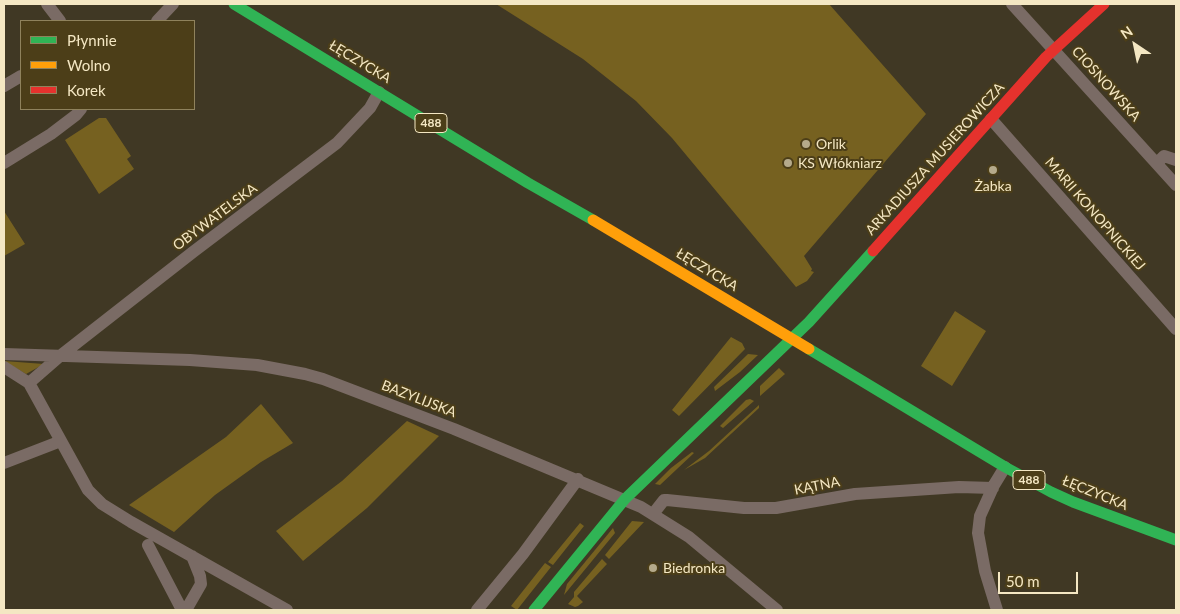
<!DOCTYPE html>
<meta charset="utf-8">
<style>
body{margin:0}
#map{position:relative;width:1180px;height:614px;overflow:hidden;background:#403824;font-family:Lato,sans-serif}
canvas{display:block}
.frame{position:absolute;inset:0;border:5px solid #f4e7c3;pointer-events:none}
.legend{position:absolute;left:20px;top:20px;width:175px;height:90px;box-sizing:border-box;background:#4c3e18;border:1px solid #8f825c;margin:0;padding:6px 9px;list-style:none;font-size:15px;color:#f4e7c3}
.legend li{display:flex;align-items:center;gap:10px;height:25px}
.legend b{width:25px;border:1px solid #8f825c}
.north{position:absolute;left:1110px;top:20px;width:50px;height:50px;-webkit-text-stroke:4px #4c3e18;paint-order:stroke;rotate:326deg;font-size:14px;font-weight:700;line-height:20px;text-align:center;color:#f4e7c3}
.north::after{content:'';display:block;margin:auto;width:18px;height:22px;background:#f4e7c3;clip-path:polygon(50% 0,100% 100%,50% 72%,0 100%)}
.scale{position:absolute;left:998px;top:572px;width:80px;height:22px;box-sizing:border-box;border:2px solid #f4e7c3;border-top:0;padding-left:6px;font-size:15px;line-height:18px;white-space:nowrap;color:#f4e7c3;-webkit-text-stroke:4px #4c3e18;paint-order:stroke}
</style>
<div id="map">
<canvas width="1180" height="614"></canvas>
<div class="frame"></div>
<ul class="legend">
<li><b style="height:6px;background:#30b455"></b>Płynnie</li>
<li><b style="height:6px;background:#ff9f0a"></b>Wolno</li>
<li><b style="height:6px;background:#e5322d"></b>Korek</li>
</ul>
<div class="north">N</div>
<div class="scale">50 m</div>
</div>
<script>
const ctx = document.querySelector('canvas').getContext('2d');
ctx.lineJoin = 'round';
function fillPath(path, color) { ctx.fillStyle = color; ctx.fill(path, 'evenodd'); }
const toPath = rows => new Path2D(rows.map(r => 'M' + r).join(''));
function trace(path, color, width, dash) { ctx.strokeStyle = color; ctx.lineWidth = width; ctx.lineCap = dash ? 'butt' : 'round'; ctx.setLineDash(dash || []); ctx.stroke(path); }
function write(font, color, halo, rows, align = 'center') {
  ctx.font = font + ' Lato,sans-serif'; ctx.lineWidth = 4; ctx.setLineDash([]); ctx.textBaseline = 'middle'; ctx.strokeStyle = halo; ctx.fillStyle = color; for (const [text, x, y, turn = 0] of rows) {
    ctx.save(); ctx.translate(x, y); ctx.rotate((+turn || 0) * Math.PI / 180); ctx.textAlign = isNaN(turn) ? turn : align; if (halo) ctx.strokeText(text, 0, 0); ctx.fillText(text, 0, 0); ctx.restore();
  }
}
const green = toPath([
 [496,4,829,4,926,114,804,256,812,269,811,271,814,272,807,281,796,287,672,138,636,101,583,59],
 [99,118,106,118,131,156,127,159,134,169,99,194,65,140],
 [4,211,25,244,4,256],
 [955,311,986,331,952,386,921,366],
 [731,337,742,343,745,349,679,416,672,410],
 [748,354,758,355,740,372,715,391,714,387],
 [4,361,44,364,26,374],
 [779,368,785,374,760,396,760,386],
 [750,399,754,401,723,428,720,426,746,400],
 [261,404,293,443,261,462,215,495,174,532,129,505,226,437],
 [759,405,759,408,705,458,684,470,709,451],
 [407,421,439,436,367,508,303,561,276,531,342,481],
 [692,452,694,453,660,485,655,484,671,468],
 [632,521,644,522,609,559,605,555],
 [580,523,584,526,553,565,548,562],
 [613,528,615,533,564,595,567,584],
 [602,559,607,564,577,596,583,602,578,606,575,607,568,604,574,597,574,592],
 [545,563,551,567,517,610,511,606]
]);
const street = toPath([
 [47,4,60,21],
 [1012,4,1176,185],
 [157,21,173,4],
 [4,86,21,76],
 [991,119,1176,329],
 [4,163,51,134,76,115,81,109],
 [1157,163,1164,156,1176,160],
 [4,354,190,360,257,365,305,374,323,379,454,429,641,507,689,537,777,610],
 [4,367,29,383,88,490,102,504,131,522,287,610],
 [29,383,60,356,193,252,337,143,370,108,379,92],
 [4,463,61,441],
 [653,514,664,500,667,500,744,508,776,508,855,494,959,487,993,488],
 [148,545,182,610],
 [186,610,201,584,200,576,192,556],
 [477,610,523,554,578,479],
 [997,610,985,571,978,533,980,516,994,485,1005,467]
]);
const fast = toPath([
 [234,4,528,183,593,220],
 [809,349,1005,467,1051,492,1073,502,1176,540],
 [534,610,625,499,809,322,873,251]
]);
const slow = toPath([
 [593,220,809,349]
]);
const jam = toPath([
 [873,251,1046,57,1104,4]
]);
const markers = [
 [806,144,5,"#b5aa8b"],
 [788,163,5,"#b5aa8b"],
 [993,170,5,"#b5aa8b"],
 [653,568,5,"#b5aa8b"]
];
const shields = [
 [431,123,32],
 [1029,480,32]
];
const shieldNames = [
 ["488",431,123],
 ["488",1029,480]
];
const streetNames = [
 ["ŁĘCZYCKA",360,62,31],
 ["CIOSNOWSKA",1106,84,48],
 ["ARKADIUSZA MUSIEROWICZA",935,159,-48],
 ["MARII KONOPNICKIEJ",1095,214,49],
 ["OBYWATELSKA",215,217,-37],
 ["ŁĘCZYCKA",707,270,31],
 ["BAZYLIJSKA",419,399,21],
 ["KĄTNA",817,486,-11],
 ["ŁĘCZYCKA",1095,493,22]
];
const poiNames = [
 ["Orlik",816,144],
 ["KS Włókniarz",798,163],
 ["Żabka",993,186,"center"],
 ["Biedronka",663,568]
];
fillPath(green, '#766120');
trace(street, '#7a6b65', 12);
trace(fast, '#30b455', 11);
trace(slow, '#ff9f0a', 11);
trace(jam, '#e5322d', 11);
for (const [x, y, r, color] of markers) { const dot = new Path2D(); dot.arc(x, y, r, 0, 2 * Math.PI); ctx.fillStyle = color; ctx.fill(dot); trace(dot, '#4c3e18', 2); }
for (const [x, y, w] of shields) { const box = new Path2D(); box.roundRect(x - w / 2, y - 9.5, w, 19, 4); ctx.fillStyle = '#4c3e18'; ctx.fill(box); trace(box, '#f4e7c3', 1); }
write('bold 12px', '#f4e7c3', null, shieldNames);
write('14px', '#f4e7c3', '#4c3e18', streetNames);
write('14px', '#f4e7c3', '#4c3e18', poiNames, 'left');
</script>
